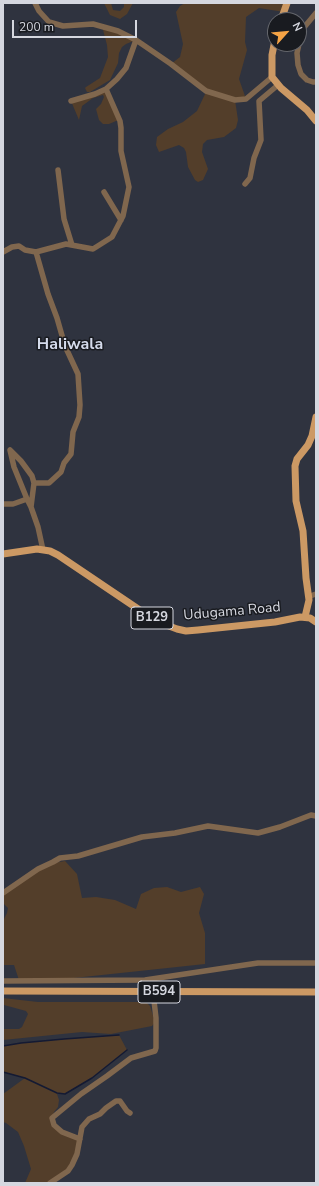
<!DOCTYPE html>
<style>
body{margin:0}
#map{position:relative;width:319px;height:1186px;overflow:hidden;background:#2f333f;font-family:"Nunito Sans",sans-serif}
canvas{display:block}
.frame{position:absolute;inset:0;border:4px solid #d5d7df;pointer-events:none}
.north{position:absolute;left:267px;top:12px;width:40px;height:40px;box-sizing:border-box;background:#191b20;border:1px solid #64666c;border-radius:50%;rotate:63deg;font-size:11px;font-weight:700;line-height:16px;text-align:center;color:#d5d7df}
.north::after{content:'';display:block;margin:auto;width:14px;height:18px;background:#f5a345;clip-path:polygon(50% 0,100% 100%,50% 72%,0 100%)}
.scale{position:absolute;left:12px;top:20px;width:125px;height:18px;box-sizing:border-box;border:2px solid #d5d7df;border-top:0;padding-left:5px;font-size:12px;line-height:14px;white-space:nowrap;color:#d5d7df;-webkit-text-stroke:3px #191b20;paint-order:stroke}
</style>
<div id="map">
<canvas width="319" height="1186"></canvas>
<div class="frame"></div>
<div class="north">N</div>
<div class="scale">200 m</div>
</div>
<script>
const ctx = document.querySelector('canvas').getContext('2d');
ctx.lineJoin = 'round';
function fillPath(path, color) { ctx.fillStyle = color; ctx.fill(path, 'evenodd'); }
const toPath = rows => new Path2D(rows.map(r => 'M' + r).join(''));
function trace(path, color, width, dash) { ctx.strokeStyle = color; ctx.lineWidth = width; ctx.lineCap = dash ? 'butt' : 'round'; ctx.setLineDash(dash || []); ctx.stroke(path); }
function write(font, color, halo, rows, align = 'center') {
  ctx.font = font + ' "Nunito Sans",sans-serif'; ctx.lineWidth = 3; ctx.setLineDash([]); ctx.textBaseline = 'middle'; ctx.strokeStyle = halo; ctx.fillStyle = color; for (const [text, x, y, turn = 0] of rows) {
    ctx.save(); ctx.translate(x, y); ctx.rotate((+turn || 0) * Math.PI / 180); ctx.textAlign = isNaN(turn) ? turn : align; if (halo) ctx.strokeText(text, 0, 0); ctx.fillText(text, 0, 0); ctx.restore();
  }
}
const green = toPath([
 [104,3,111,3,113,10,120,11,124,7,124,3,133,3,127,14,120,19,110,15],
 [185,3,287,3,284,12,259,8,246,17,245,42,247,50,239,79,246,99,235,100,238,120,236,128,224,137,207,140,203,144,202,152,208,169,203,180,198,182,195,180,188,167,186,152,184,148,179,145,159,152,156,145,157,137,168,129,183,122,197,111,206,92,171,64,180,57,183,44,176,12,180,6],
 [102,26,136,40,126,44,122,47,119,53,118,63,110,80,90,92,87,92,85,88,86,87,100,78,108,57,107,45],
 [106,89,120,121,116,121,109,124,103,124,99,120,96,109,101,104,104,97,103,95,93,98,82,106,79,120,71,101],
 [65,861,77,874,82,898,96,897,115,900,136,909,141,894,154,888,167,887,181,892,200,887,204,894,199,913,205,933,205,964,55,980,19,980,14,965,3,965,3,921,7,913,8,908,3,903,3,893,48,864],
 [3,998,38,1002,146,1002,150,1006,155,1022,152,1026,111,1034,82,1032,3,1040,3,1029,19,1029,22,1027,28,1014,26,1011,4,1005],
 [119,1035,127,1050,92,1078,65,1094,57,1094,59,1100,58,1107,54,1112,52,1118,54,1125,80,1139,72,1165,50,1183,25,1183,31,1169,24,1146,18,1132,6,1123,3,1122,3,1094,25,1078,3,1072,3,1046,21,1043,64,1039]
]);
const stream = toPath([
 [3,1046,21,1043,64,1039,119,1035],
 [3,1072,25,1078,57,1093,65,1094,92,1078,127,1050]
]);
const minor = toPath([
 [35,3,39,11,49,22,63,26,93,24,118,31,136,40,171,64,206,91,235,100,246,99,272,77],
 [299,43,301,31,316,13],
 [299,44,297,53,298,65,301,74,307,80,313,82,316,82],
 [71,101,95,94,106,89,117,79,126,68,136,40],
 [58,170,64,219,72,245],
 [245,184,250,178,254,158,261,140,259,101,278,85],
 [104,192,121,220],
 [3,252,12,247,19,246,25,250,36,252,66,244,93,249,112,237,123,216,129,187,121,151,121,128,120,121,106,89],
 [34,483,49,483,61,472,64,463,71,454,73,432,79,417,80,405,78,374,65,346,57,318,48,294,36,252],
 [3,504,13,504,27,499],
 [31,507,34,483,32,476,21,461,10,450,14,467,27,499,31,507,38,527,43,550],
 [309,600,310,596,316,594],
 [3,893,38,869,53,862,60,858,78,856,142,837,175,833,208,826,258,833,280,827,311,815,316,816],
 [3,981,145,980,258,963,316,963],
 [80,1139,62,1132,54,1125,52,1118,81,1094,107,1076,131,1058,155,1051,156,1048,156,1018,153,992],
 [50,1183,68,1171,72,1165,77,1154,82,1127,89,1119,100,1114,106,1108,116,1101,120,1101,127,1111,130,1113]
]);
const major = toPath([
 [281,20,287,3],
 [275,40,272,55,272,77,281,88,307,110,316,121],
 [3,554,37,549,50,551,58,555,147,615,161,623,177,629,186,631,198,630,275,622,300,617,310,618,316,622],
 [305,617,309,600,306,578,303,531,296,501,295,466,297,459,308,445,312,436,316,417],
 [3,991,316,992]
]);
const shields = [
 [152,618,42],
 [159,992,42]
];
const shieldNames = [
 ["B129",152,618],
 ["B594",159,992]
];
const streetNames = [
 ["Udugama Road",232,612,-5]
];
const quarterNames = [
 ["Haliwala",70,345]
];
fillPath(green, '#533e2a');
trace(stream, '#141a33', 1.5);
trace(minor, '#80674e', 5.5);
trace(major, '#cc9964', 7);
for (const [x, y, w] of shields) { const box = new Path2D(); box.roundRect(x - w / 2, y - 11, w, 22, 3); ctx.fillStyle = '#191b20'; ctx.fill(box); trace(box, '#d5d7df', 1); }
write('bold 13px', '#d5d7df', null, shieldNames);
write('14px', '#d5d7df', '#191b20', streetNames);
write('bold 16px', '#d5dbeb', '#191b20', quarterNames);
</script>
